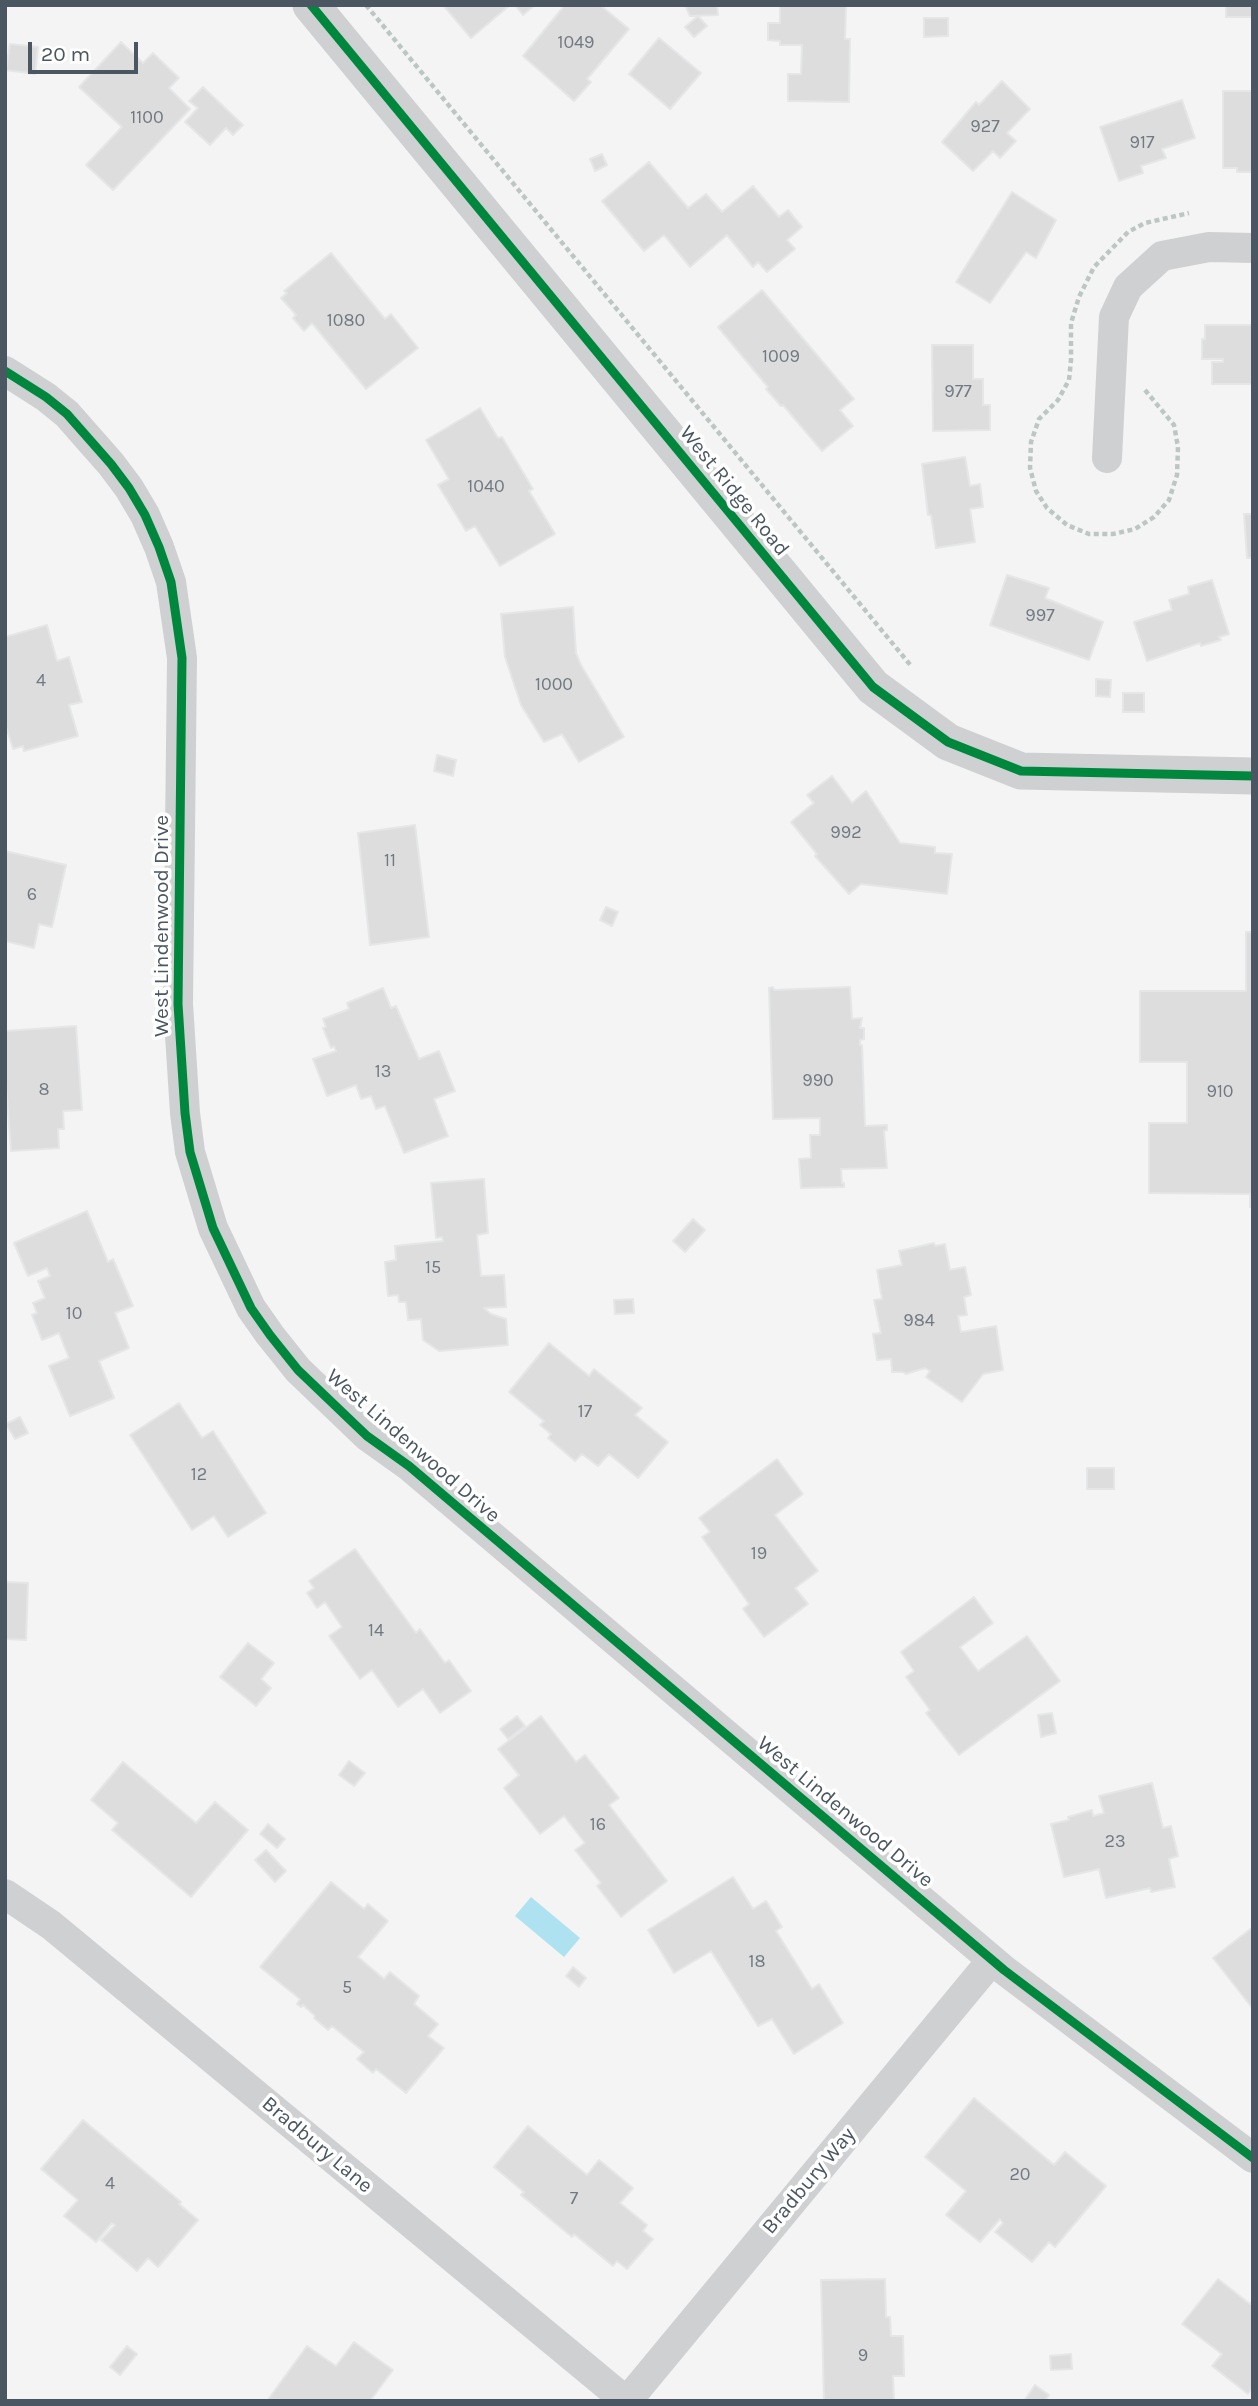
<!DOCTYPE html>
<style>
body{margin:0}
#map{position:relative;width:1258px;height:2406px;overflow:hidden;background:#f4f4f4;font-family:Karla,sans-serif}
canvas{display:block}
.frame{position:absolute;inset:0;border:7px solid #4a5661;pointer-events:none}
.scale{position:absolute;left:28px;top:42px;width:110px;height:32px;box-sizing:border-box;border:4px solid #4a5661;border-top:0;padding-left:9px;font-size:21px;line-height:24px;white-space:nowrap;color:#4a5661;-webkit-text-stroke:5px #fff;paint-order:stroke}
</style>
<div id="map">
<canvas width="1258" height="2406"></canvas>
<div class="frame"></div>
<div class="scale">20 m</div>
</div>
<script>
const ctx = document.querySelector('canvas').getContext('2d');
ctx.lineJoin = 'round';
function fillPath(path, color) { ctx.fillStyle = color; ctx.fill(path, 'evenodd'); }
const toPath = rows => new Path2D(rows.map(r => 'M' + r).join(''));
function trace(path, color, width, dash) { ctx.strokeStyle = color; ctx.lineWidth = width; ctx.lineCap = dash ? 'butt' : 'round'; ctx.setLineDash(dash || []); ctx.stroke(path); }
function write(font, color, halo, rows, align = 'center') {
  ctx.font = font + ' Karla,sans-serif'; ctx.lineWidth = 7; ctx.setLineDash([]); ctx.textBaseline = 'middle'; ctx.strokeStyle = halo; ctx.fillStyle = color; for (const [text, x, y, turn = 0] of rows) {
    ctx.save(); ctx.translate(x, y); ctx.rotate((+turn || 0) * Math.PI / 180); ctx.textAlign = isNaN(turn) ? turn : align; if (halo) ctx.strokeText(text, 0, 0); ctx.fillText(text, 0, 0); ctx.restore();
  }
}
const water = toPath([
 [531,1897,580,1938,564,1957,515,1916]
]);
const building = toPath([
 [443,5,510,5,471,38,443,5],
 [515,5,535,5,523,15,515,5],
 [565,5,600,5,629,29,587,79,591,82,574,101,523,56,565,5],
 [685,5,717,5,718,15,690,16,685,5],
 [780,5,846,5,845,39,850,39,849,102,788,101,788,74,801,74,802,45,780,45,780,41,768,40,768,23,780,23,780,5],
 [1226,5,1253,5,1253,17,1226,17,1226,5],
 [698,16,707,26,694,37,685,27,698,16],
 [924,18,948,18,948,36,924,37,924,18],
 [659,38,701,73,670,109,629,74,659,38],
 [121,42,143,63,153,53,179,78,169,88,190,109,113,190,86,165,122,127,79,87,121,42],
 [10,44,38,47,35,74,6,70,10,44],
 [1002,81,1030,109,1007,133,1016,141,1000,158,993,151,973,171,942,142,976,102,979,105,1002,81],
 [203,87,243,125,233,135,226,128,210,145,185,122,198,108,189,101,203,87],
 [1223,91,1253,91,1253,172,1237,172,1237,168,1223,168,1223,91],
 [1182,100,1195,138,1162,149,1166,158,1141,166,1143,173,1119,181,1100,127,1182,100],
 [602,154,607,165,595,171,590,159,602,154],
 [649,162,688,208,706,194,722,212,753,186,779,217,788,210,802,227,787,240,795,249,767,272,758,262,753,267,727,235,690,267,664,235,644,251,602,201,649,162],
 [1012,192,1056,220,1036,258,1026,252,990,303,956,282,1012,192],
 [331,253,385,319,391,314,418,348,366,389,312,323,304,331,293,318,296,315,281,298,287,293,284,291,331,253],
 [762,290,854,399,840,410,853,426,822,451,783,405,781,406,766,389,768,387,718,327,762,290],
 [1205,325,1253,325,1253,384,1212,384,1212,362,1223,362,1223,359,1202,359,1202,339,1205,339,1205,325],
 [932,345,973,345,973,379,983,379,983,405,990,405,990,430,933,431,932,345],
 [480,408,498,438,502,437,533,489,529,491,555,534,500,566,475,526,466,531,438,485,449,479,426,440,480,408],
 [965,457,970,486,980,484,983,507,970,509,975,542,936,548,931,515,928,515,922,464,965,457],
 [1244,514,1253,514,1253,558,1247,558,1244,514],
 [1007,575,1049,588,1045,598,1103,622,1089,660,990,625,1007,575],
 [1212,580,1229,634,1219,637,1221,640,1201,646,1200,643,1147,661,1134,622,1172,610,1169,600,1189,594,1188,587,1212,580],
 [573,607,576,653,581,665,624,737,579,762,562,734,544,742,521,705,505,657,501,614,573,607],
 [47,625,57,661,69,657,82,702,69,705,78,736,24,751,23,746,13,749,5,723,5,637,47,625],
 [1096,679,1111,680,1110,697,1096,696,1096,679],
 [1123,693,1144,693,1144,712,1123,712,1123,693],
 [437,755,456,760,453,776,434,771,437,755],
 [832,776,852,803,866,791,900,843,935,847,935,853,952,854,947,894,861,884,849,894,815,856,817,854,791,822,814,803,807,795,832,776],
 [415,825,429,937,370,945,358,833,415,825],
 [5,851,66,865,52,927,39,924,34,948,5,941,5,851],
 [606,907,618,912,612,926,600,920,606,907],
 [1246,932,1253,932,1253,1207,1250,1207,1250,1194,1149,1193,1149,1123,1187,1123,1187,1062,1140,1062,1140,991,1246,991,1246,932],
 [773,987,774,990,850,987,852,1019,862,1018,860,1028,864,1028,864,1039,860,1040,860,1045,862,1045,865,1126,887,1125,887,1130,884,1131,887,1168,841,1169,842,1183,844,1183,844,1187,801,1188,799,1159,811,1158,810,1135,820,1135,820,1118,773,1119,769,988,773,987],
 [383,988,391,1008,396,1006,419,1059,439,1051,455,1091,434,1099,448,1136,404,1153,385,1106,376,1109,371,1096,361,1099,356,1085,327,1096,313,1059,336,1051,334,1046,331,1048,323,1028,326,1027,323,1019,349,1009,347,1003,383,988],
 [76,1026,82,1110,63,1111,64,1129,58,1129,59,1148,11,1151,5,1070,5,1031,76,1026],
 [484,1179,488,1233,477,1235,481,1276,504,1275,506,1307,484,1308,491,1314,506,1319,508,1345,439,1351,423,1340,421,1319,408,1320,406,1302,399,1302,398,1295,388,1296,385,1262,396,1260,395,1246,443,1241,442,1237,436,1238,431,1183,484,1179],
 [87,1211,108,1262,113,1259,133,1306,115,1313,129,1348,99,1361,114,1398,70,1416,49,1366,69,1358,59,1333,42,1340,32,1315,37,1313,33,1303,45,1298,38,1281,50,1276,47,1268,28,1276,14,1243,87,1211],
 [693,1219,705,1230,685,1252,673,1241,693,1219],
 [934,1243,935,1246,945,1244,950,1270,965,1267,971,1295,964,1297,967,1315,958,1316,961,1332,996,1326,1003,1370,983,1374,962,1402,926,1377,930,1371,925,1368,906,1374,903,1372,892,1372,891,1359,877,1360,873,1334,881,1333,874,1300,882,1299,877,1270,902,1265,899,1251,934,1243],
 [633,1299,634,1313,615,1314,614,1300,633,1299],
 [549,1343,589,1376,594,1369,642,1408,635,1415,668,1442,638,1478,609,1454,598,1466,582,1454,575,1461,548,1438,551,1434,540,1425,544,1421,509,1392,549,1343],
 [179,1403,202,1438,213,1431,266,1513,228,1537,214,1516,192,1530,130,1435,179,1403],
 [20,1417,28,1433,15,1439,6,1424,20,1417],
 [777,1459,803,1494,775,1515,818,1571,795,1588,808,1604,764,1637,743,1609,749,1604,702,1537,710,1532,699,1518,777,1459],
 [1087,1468,1114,1468,1114,1489,1087,1489,1087,1468],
 [355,1549,416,1633,420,1629,445,1663,449,1660,471,1691,440,1713,423,1689,398,1707,372,1670,360,1679,329,1636,342,1627,325,1602,317,1608,307,1593,314,1588,309,1581,355,1549],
 [5,1582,28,1583,26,1640,5,1639,5,1582],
 [974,1597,993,1623,960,1647,978,1671,1027,1636,1060,1681,959,1755,926,1713,930,1710,906,1677,914,1671,901,1652,974,1597],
 [248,1643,274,1663,261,1679,271,1688,256,1706,220,1677,248,1643],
 [1052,1713,1056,1733,1041,1737,1038,1715,1052,1713],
 [517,1716,525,1726,508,1739,500,1729,517,1716],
 [541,1716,576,1762,585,1755,619,1798,609,1805,667,1881,621,1917,597,1886,601,1883,575,1850,585,1843,564,1816,540,1834,504,1788,519,1775,498,1749,541,1716],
 [349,1761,365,1773,354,1786,339,1775,349,1761],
 [123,1762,196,1823,215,1802,248,1830,191,1897,112,1830,118,1823,91,1800,123,1762],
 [1152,1783,1163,1828,1171,1826,1178,1856,1169,1859,1175,1887,1151,1892,1150,1888,1106,1898,1099,1869,1064,1877,1051,1824,1069,1820,1068,1817,1092,1810,1093,1816,1104,1813,1099,1796,1152,1783],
 [268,1824,285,1839,277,1848,260,1834,268,1824],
 [266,1850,286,1871,275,1882,255,1860,266,1850],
 [733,1877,753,1909,766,1901,782,1927,776,1931,812,1989,819,1984,843,2023,794,2054,772,2019,758,2026,711,1951,674,1973,648,1930,733,1877],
 [331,1882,364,1909,368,1904,388,1921,358,1957,384,1979,390,1972,419,1996,414,2004,438,2024,428,2036,444,2048,406,2093,376,2069,373,2073,357,2059,364,2052,332,2026,328,2030,314,2018,315,2016,303,2005,301,2007,297,2004,300,1999,260,1967,331,1882],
 [1253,1927,1253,2009,1213,1958,1253,1927],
 [573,1967,586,1978,579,1987,566,1976,573,1967],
 [974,2098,1054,2165,1065,2152,1106,2186,1055,2247,1049,2242,1032,2262,995,2232,1003,2223,1000,2219,980,2242,946,2215,966,2191,925,2157,974,2098],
 [83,2120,181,2202,179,2204,198,2220,158,2267,148,2258,137,2271,101,2240,115,2225,112,2223,96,2242,64,2216,78,2200,41,2169,83,2120],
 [528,2126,587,2175,599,2160,633,2188,620,2203,647,2225,643,2231,653,2239,627,2269,617,2261,613,2266,574,2234,572,2237,521,2195,524,2192,494,2167,528,2126],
 [885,2279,886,2317,890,2317,891,2336,903,2336,904,2376,893,2376,894,2401,824,2401,821,2280,885,2279],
 [1218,2279,1250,2304,1253,2301,1253,2387,1248,2394,1212,2366,1222,2354,1182,2324,1218,2279],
 [354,2342,393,2370,370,2401,267,2401,307,2346,336,2366,354,2342],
 [127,2346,137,2354,120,2375,110,2367,127,2346],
 [1071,2354,1072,2369,1051,2370,1050,2356,1071,2354],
 [1035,2385,1049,2395,1045,2401,1024,2401,1035,2385]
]);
const path = toPath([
 [366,5,912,667],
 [1145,390,1174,425,1178,447,1177,475,1169,500,1154,517,1135,529,1113,534,1089,534,1067,525,1047,508,1036,491,1030,468,1031,442,1039,419,1058,400,1069,380,1071,360,1071,323,1079,297,1094,267,1128,232,1145,223,1189,213]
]);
const minor = toPath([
 [5,371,46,397,67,414,111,464,129,488,145,515,159,547,171,582,182,658,178,1004,185,1113,190,1152,213,1228,251,1308,270,1335,298,1370,367,1436,409,1466,1004,1970,1253,2158],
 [1107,458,1114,317,1128,287,1162,256,1209,247,1253,248],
 [5,1894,51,1925,626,2401],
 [627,2401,992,1960]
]);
const tertiary = toPath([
 [311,5,873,687,948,742,1021,771,1253,776]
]);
const cycleway = toPath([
 [311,5,873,687,948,742,1021,771,1253,776],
 [5,371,46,397,67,414,111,464,129,488,145,515,159,547,171,582,182,658,178,1004,185,1113,190,1152,213,1228,251,1308,270,1335,298,1370,367,1436,409,1466,1004,1970,1253,2158]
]);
const numberNames = [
 ["1049",576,43],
 ["1100",147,118],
 ["927",985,127],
 ["917",1142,143],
 ["1080",346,321],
 ["1009",781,357],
 ["977",958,392],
 ["1040",486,487],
 ["997",1040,616],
 ["4",41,681],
 ["1000",554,685],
 ["992",846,833],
 ["11",390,861],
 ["6",32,895],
 ["13",383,1072],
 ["990",818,1081],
 ["8",44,1090],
 ["910",1220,1092],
 ["15",433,1268],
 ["10",74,1314],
 ["984",919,1321],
 ["17",585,1412],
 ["12",199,1475],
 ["19",759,1554],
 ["14",376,1631],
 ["16",598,1825],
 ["23",1115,1842],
 ["18",757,1962],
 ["5",347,1988],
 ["20",1020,2175],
 ["4",110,2184],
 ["7",574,2199],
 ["9",863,2356]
];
const streetNames = [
 ["West Ridge Road",734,491,51],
 ["West Lindenwood Drive",162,926,-90],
 ["West Lindenwood Drive",413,1446,41],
 ["West Lindenwood Drive",845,1812,40],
 ["Bradbury Lane",317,2145,40],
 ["Bradbury Way",809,2181,-50]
];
fillPath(water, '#aee2f0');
fillPath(building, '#ddddde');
trace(building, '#e5e6e7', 2);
trace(path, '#bcc7c4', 4.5, [5, 3.5]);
trace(minor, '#ced0d2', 30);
trace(tertiary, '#ced0d2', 37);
trace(cycleway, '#00873e', 9);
write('18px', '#707881', null, numberNames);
write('21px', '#4a5661', '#fff', streetNames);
</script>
